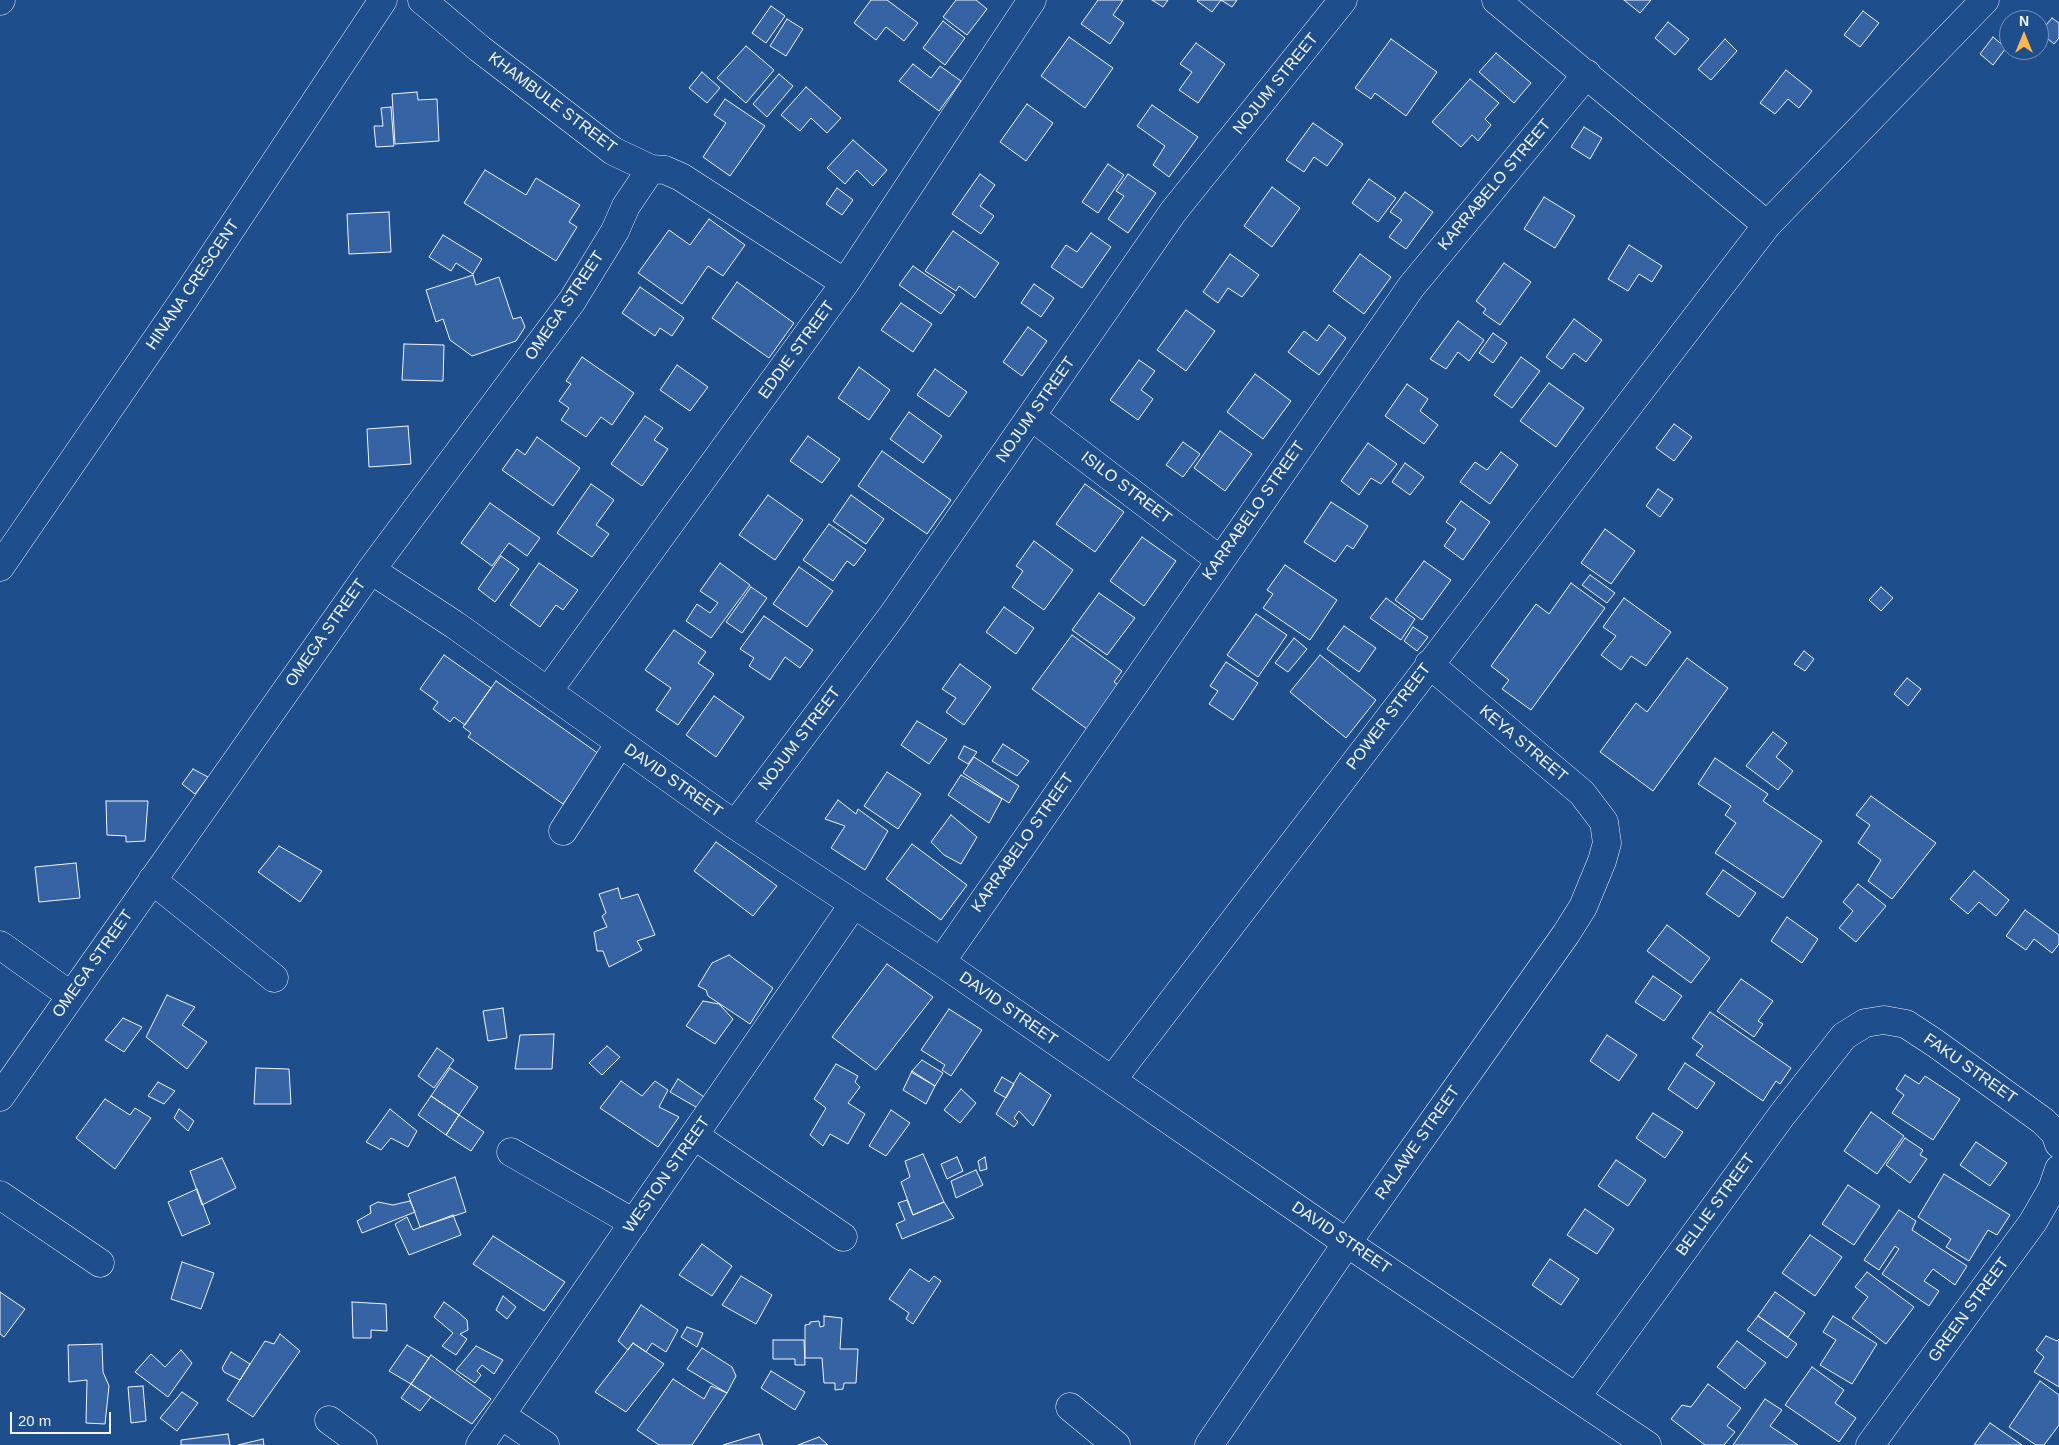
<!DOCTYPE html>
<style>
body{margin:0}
#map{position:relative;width:2059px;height:1445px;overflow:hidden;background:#1f4e8c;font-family:Arial,sans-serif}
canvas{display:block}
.north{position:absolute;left:1999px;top:10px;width:50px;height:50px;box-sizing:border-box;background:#1f4e8c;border:1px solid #7391ba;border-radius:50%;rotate:0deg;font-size:14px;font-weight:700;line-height:20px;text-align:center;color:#f2f6ff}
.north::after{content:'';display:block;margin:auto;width:18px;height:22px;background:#ffb74d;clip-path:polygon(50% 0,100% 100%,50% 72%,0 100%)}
.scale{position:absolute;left:10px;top:1412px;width:101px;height:22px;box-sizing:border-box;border:2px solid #f2f6ff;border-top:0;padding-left:6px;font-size:15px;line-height:18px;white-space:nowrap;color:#f2f6ff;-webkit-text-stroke:4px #1f4e8c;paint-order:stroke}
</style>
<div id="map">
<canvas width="2059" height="1445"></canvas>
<div class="north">N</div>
<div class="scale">20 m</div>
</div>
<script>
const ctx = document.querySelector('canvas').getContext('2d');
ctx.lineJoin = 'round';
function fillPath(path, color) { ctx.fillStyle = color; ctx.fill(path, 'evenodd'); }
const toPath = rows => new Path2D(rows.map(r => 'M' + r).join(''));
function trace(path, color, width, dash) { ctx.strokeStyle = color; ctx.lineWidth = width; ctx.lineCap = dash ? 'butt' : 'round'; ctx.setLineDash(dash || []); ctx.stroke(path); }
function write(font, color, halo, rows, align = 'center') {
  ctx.font = font + ' Arial,sans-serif'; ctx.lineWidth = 4; ctx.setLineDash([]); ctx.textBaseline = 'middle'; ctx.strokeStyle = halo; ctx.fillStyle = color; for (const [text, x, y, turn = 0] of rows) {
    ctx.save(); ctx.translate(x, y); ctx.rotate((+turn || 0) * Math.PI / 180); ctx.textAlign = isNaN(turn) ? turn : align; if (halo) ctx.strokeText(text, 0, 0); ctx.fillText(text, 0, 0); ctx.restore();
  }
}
const building = toPath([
 [871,0,887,0,918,23,904,41,886,27,876,40,854,23,871,0],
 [956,0,976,0,987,9,967,35,943,17,956,0],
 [1098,0,1123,0,1113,15,1124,23,1110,44,1081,24,1098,0],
 [1152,0,1168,0,1163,7,1152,0],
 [1198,0,1221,0,1212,12,1197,1,1198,0],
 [1221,0,1237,0,1232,7,1221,0],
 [1624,0,1651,0,1640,13,1624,0],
 [771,6,785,16,766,43,752,33,771,6],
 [1863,11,1879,23,1860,47,1844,35,1863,11],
 [2052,18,2059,23,2059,38,2054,44,2040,32,2052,18],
 [787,19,803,29,786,56,770,46,787,19],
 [943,21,965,38,945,65,923,48,943,21],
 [1668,22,1689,39,1675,55,1655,38,1668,22],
 [1069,37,1113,68,1085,108,1041,76,1069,37],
 [1993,37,2006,48,1993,65,1980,54,1993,37],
 [1391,39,1437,72,1406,116,1375,93,1371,99,1355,88,1391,39],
 [1725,39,1737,51,1711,80,1698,69,1725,39],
 [1196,43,1225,64,1198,103,1179,90,1192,72,1180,64,1196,43],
 [746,46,774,70,746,103,717,78,746,46],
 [1496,53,1531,83,1514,103,1479,72,1496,53],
 [913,64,931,78,940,66,961,81,939,111,899,81,913,64],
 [1786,70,1812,91,1799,108,1788,99,1775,114,1760,103,1786,70],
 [702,72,720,88,707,103,689,88,702,72],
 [779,74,793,86,767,117,753,104,779,74],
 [1470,79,1499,103,1485,119,1491,125,1478,141,1472,135,1461,147,1432,122,1470,79],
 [806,87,841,118,827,133,811,118,800,131,781,115,806,87],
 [417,92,418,100,437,99,439,141,395,144,392,94,417,92],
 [725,99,765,126,730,176,703,157,726,123,714,115,725,99],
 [1027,104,1053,123,1026,161,1000,142,1027,104],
 [1152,105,1198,137,1169,177,1153,165,1165,146,1137,126,1152,105],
 [391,107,394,146,376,147,374,126,383,126,381,108,391,107],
 [1313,123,1343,144,1327,166,1314,157,1304,172,1286,160,1313,123],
 [1584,127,1602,138,1590,159,1571,147,1584,127],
 [853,140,887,170,873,186,857,170,845,184,827,168,853,140],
 [1108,164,1124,175,1098,213,1082,202,1108,164],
 [485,170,526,195,536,178,580,205,569,222,577,227,556,261,464,203,485,170],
 [980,174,995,185,980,206,994,216,981,234,952,214,980,174],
 [1128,174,1156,193,1128,233,1108,219,1124,196,1116,191,1128,174],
 [1369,179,1396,198,1378,222,1352,203,1369,179],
 [1272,187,1300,208,1272,247,1244,226,1272,187],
 [837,188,853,200,842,215,826,204,837,188],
 [1405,192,1433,212,1406,249,1389,237,1402,220,1390,212,1405,192],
 [1544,197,1575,216,1555,248,1524,229,1544,197],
 [389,212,391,252,349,254,347,214,389,212],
 [709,219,745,245,723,276,708,266,682,304,638,273,669,230,690,245,709,219],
 [953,231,999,263,975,298,959,286,956,291,925,271,953,231],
 [1091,233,1111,247,1082,288,1051,267,1066,245,1077,252,1091,233],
 [443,235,482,259,473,274,456,263,451,271,429,257,443,235],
 [1629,245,1662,266,1652,282,1639,274,1628,291,1608,279,1629,245],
 [1230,254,1259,275,1242,297,1228,288,1218,303,1203,292,1230,254],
 [1360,254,1391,277,1364,314,1333,291,1360,254],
 [1504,263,1531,282,1500,325,1483,313,1486,309,1476,301,1504,263],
 [913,266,955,295,941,314,899,285,913,266],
 [473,275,476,285,499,277,513,319,521,317,525,327,516,341,472,356,450,340,443,319,436,322,426,290,473,275],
 [737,282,794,323,769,358,712,318,737,282],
 [1034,284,1054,298,1041,317,1021,303,1034,284],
 [640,287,684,318,672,336,660,328,655,336,622,313,640,287],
 [901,303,932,324,913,352,881,330,901,303],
 [1186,310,1215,331,1186,371,1157,350,1186,310],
 [1574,319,1602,340,1586,362,1574,353,1562,369,1546,357,1574,319],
 [1458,321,1484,340,1469,361,1458,352,1446,369,1430,359,1458,321],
 [1329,325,1346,338,1319,375,1288,352,1304,331,1317,341,1329,325],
 [1028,327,1047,341,1022,376,1003,362,1028,327],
 [1493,333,1507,343,1493,363,1479,353,1493,333],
 [404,344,444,345,443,381,402,380,404,344],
 [582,357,634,393,612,425,601,417,586,437,561,420,569,408,559,401,571,384,566,381,582,357],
 [1521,357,1540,371,1512,408,1494,395,1521,357],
 [1139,360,1155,371,1141,390,1153,399,1138,420,1110,400,1139,360],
 [677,365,708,387,690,411,660,390,677,365],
 [859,367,890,390,869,420,838,398,859,367],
 [935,369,967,392,949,417,917,395,935,369],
 [1255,374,1291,401,1263,439,1227,412,1255,374],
 [1549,383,1584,408,1556,447,1520,421,1549,383],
 [1407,384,1428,399,1420,411,1438,425,1424,444,1385,416,1407,384],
 [909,412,942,436,923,463,890,439,909,412],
 [645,416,663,428,654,440,668,449,642,486,611,464,645,416],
 [1674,424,1692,437,1674,461,1656,448,1674,424],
 [408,426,411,464,369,467,367,429,408,426],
 [1220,431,1252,454,1225,491,1194,468,1220,431],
 [808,436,840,459,822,483,790,461,808,436],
 [537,437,580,468,553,506,502,470,517,449,525,455,537,437],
 [1183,442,1200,454,1183,477,1166,465,1183,442],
 [1368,443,1397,464,1381,484,1371,478,1359,495,1341,481,1368,443],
 [882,451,951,500,927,534,858,486,882,451],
 [1501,452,1518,465,1490,504,1460,482,1475,462,1487,470,1501,452],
 [1405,463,1424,477,1410,495,1392,482,1405,463],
 [591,484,614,500,596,525,609,534,592,557,557,533,591,484],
 [1085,484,1124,512,1095,552,1056,524,1085,484],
 [1658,489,1673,499,1660,517,1646,506,1658,489],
 [768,495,803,520,775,560,739,535,768,495],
 [851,495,884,519,866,544,833,521,851,495],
 [1461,501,1490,522,1463,560,1444,546,1456,529,1446,522,1461,501],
 [1331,502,1368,526,1353,549,1347,545,1335,562,1304,542,1331,502],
 [490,503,540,538,527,556,509,543,492,566,461,543,490,503],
 [829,524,866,550,854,566,847,561,833,581,803,560,829,524],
 [1605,529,1635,551,1611,584,1581,563,1605,529],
 [1142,537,1176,561,1144,606,1110,581,1142,537],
 [1034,541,1073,570,1044,610,1012,587,1023,571,1016,566,1034,541],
 [501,556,519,569,495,602,478,589,501,556],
 [1424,561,1451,580,1422,620,1395,600,1424,561],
 [539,563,578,590,563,610,556,605,540,627,510,605,539,563],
 [720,563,750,585,711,638,686,621,697,604,710,613,718,603,700,591,720,563],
 [1285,565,1337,600,1310,640,1263,608,1273,594,1267,590,1285,565],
 [799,567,833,591,807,627,773,604,799,567],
 [1590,575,1615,593,1607,603,1582,585,1590,575],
 [1571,583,1605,608,1531,710,1502,689,1509,680,1491,666,1536,604,1549,614,1571,583],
 [751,587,767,598,742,633,726,622,751,587],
 [1881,587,1893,598,1881,611,1869,600,1881,587],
 [1099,593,1135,618,1107,655,1072,630,1099,593],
 [1386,598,1415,619,1401,640,1370,618,1386,598],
 [1624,598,1671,632,1646,666,1631,656,1621,670,1601,655,1616,636,1603,627,1624,598],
 [1004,607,1034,628,1016,654,986,632,1004,607],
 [1256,614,1287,635,1258,677,1227,655,1256,614],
 [764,616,813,650,800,668,785,657,770,680,749,666,754,658,740,649,764,616],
 [1344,626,1376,648,1359,672,1327,649,1344,626],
 [1413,627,1428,637,1417,651,1404,641,1413,627],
 [674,630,706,652,698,663,714,674,678,725,656,710,671,688,645,670,674,630],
 [1072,635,1122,671,1114,682,1118,685,1087,729,1032,689,1072,635],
 [1294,638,1307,649,1288,672,1275,663,1294,638],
 [1804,651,1814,659,1805,671,1794,664,1804,651],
 [444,655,491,688,465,725,454,717,450,722,433,709,438,702,420,689,444,655],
 [1320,655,1376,700,1346,738,1290,692,1320,655],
 [1687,658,1728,688,1653,791,1600,752,1636,703,1647,712,1687,658],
 [1226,662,1258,683,1233,720,1209,704,1218,691,1210,686,1226,662],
 [960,664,991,687,964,725,946,712,956,698,942,689,960,664],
 [1907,678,1921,689,1908,706,1894,694,1907,678],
 [496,681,599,754,563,804,468,737,471,733,463,727,496,681],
 [714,696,744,717,716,757,686,735,714,696],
 [917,721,947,739,929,764,901,745,917,721],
 [1773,732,1787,743,1776,757,1793,771,1778,790,1746,766,1773,732],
 [1003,744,1029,761,1017,776,992,761,1003,744],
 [964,746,977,752,968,764,958,758,964,746],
 [974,757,1019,786,1009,803,963,773,974,757],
 [1715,758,1768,794,1763,801,1822,841,1783,898,1715,853,1736,823,1725,815,1731,806,1698,784,1715,758],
 [193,769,208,777,195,794,182,784,193,769],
 [887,772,921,794,898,829,864,806,887,772],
 [961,775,1002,799,989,823,948,795,961,775],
 [1871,796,1936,843,1892,899,1868,881,1881,860,1858,843,1870,825,1856,815,1871,796],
 [838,800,856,814,858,809,888,831,865,870,831,848,845,826,825,819,838,800],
 [106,801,148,801,145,841,126,842,126,836,107,835,106,801],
 [951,815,977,837,961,864,944,855,931,842,951,815],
 [716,842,777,886,753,916,694,871,716,842],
 [912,844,967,885,941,920,886,879,912,844],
 [279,846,322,871,300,902,258,872,279,846],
 [76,863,80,898,39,902,35,867,76,863],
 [1723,870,1756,893,1739,917,1706,894,1723,870],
 [1974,871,2009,900,1996,916,1979,902,1968,914,1950,899,1974,871],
 [1858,884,1886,906,1856,942,1839,928,1853,911,1843,902,1858,884],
 [618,888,621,899,638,894,655,935,637,941,642,950,609,967,603,951,597,951,594,932,607,927,602,916,606,913,599,894,618,888],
 [2025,910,2059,935,2059,944,2052,953,2034,939,2026,950,2006,936,2025,910],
 [1787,917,1818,939,1802,963,1771,941,1787,917],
 [1667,925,1710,958,1691,983,1647,951,1667,925],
 [729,955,773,988,750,1024,708,996,706,990,698,986,712,963,729,955],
 [887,964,933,997,876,1070,832,1037,887,964],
 [1653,976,1682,996,1664,1021,1635,1002,1653,976],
 [1741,979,1773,1001,1758,1021,1763,1024,1754,1037,1717,1011,1741,979],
 [167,995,195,1007,182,1025,207,1042,187,1069,146,1037,167,995],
 [703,1001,719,1004,733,1019,715,1044,686,1026,703,1001],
 [503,1008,507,1038,488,1041,483,1011,503,1008],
 [949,1009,982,1030,951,1076,942,1070,945,1065,921,1050,949,1009],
 [1710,1012,1791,1068,1780,1084,1776,1081,1763,1101,1696,1055,1703,1046,1692,1038,1710,1012],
 [123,1018,142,1027,124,1052,105,1040,123,1018],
 [554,1034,552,1069,515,1069,520,1035,554,1034],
 [1607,1035,1637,1055,1619,1081,1590,1061,1607,1035],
 [607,1046,620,1057,602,1075,589,1063,607,1046],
 [437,1048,454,1060,434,1088,418,1076,437,1048],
 [922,1060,943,1073,935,1086,911,1072,922,1060],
 [1685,1063,1715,1083,1697,1109,1668,1089,1685,1063],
 [836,1064,858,1076,855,1082,860,1087,848,1103,865,1114,848,1144,830,1134,823,1146,810,1135,826,1108,814,1099,836,1064],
 [256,1068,289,1069,291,1104,254,1104,256,1068],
 [450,1068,478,1087,459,1115,431,1096,450,1068],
 [912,1071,935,1086,926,1104,903,1090,912,1071],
 [1020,1073,1051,1095,1033,1126,1019,1111,1014,1118,1018,1122,1014,1127,996,1114,1020,1073],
 [1905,1075,1919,1084,1925,1076,1960,1099,1933,1140,1892,1113,1904,1095,1896,1089,1905,1075],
 [1002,1077,1014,1084,1006,1098,994,1091,1002,1077],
 [678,1079,707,1099,701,1110,670,1092,678,1079],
 [621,1081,642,1096,655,1081,668,1090,659,1107,679,1117,658,1147,600,1108,621,1081],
 [158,1082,175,1091,164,1104,148,1096,158,1082],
 [961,1089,976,1103,960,1123,944,1110,961,1089],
 [431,1096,459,1115,446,1135,418,1115,431,1096],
 [105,1099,130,1115,135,1108,151,1118,115,1169,76,1138,105,1099],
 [179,1109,194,1121,188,1131,174,1118,179,1109],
 [390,1109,417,1131,408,1147,391,1138,381,1150,366,1142,390,1109],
 [891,1110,910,1123,886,1156,869,1146,891,1110],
 [1871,1112,1904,1136,1877,1174,1844,1151,1871,1112],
 [1653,1113,1683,1132,1665,1158,1636,1138,1653,1113],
 [459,1115,484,1132,471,1151,446,1135,459,1115],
 [1905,1138,1923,1150,1920,1155,1927,1159,1910,1183,1886,1165,1905,1138],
 [1976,1142,2007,1163,1990,1186,1960,1165,1976,1142],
 [923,1154,944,1202,913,1215,901,1182,910,1177,905,1161,923,1154],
 [957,1157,963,1171,947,1179,941,1164,957,1157],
 [985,1157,987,1169,980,1171,978,1161,985,1157],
 [222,1158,236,1188,202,1205,190,1171,222,1158],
 [1616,1160,1646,1180,1628,1206,1598,1186,1616,1160],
 [976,1170,983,1185,956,1198,951,1181,976,1170],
 [1944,1174,2010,1215,1997,1235,1988,1230,1969,1261,1946,1247,1951,1239,1918,1217,1944,1174],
 [455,1177,466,1212,420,1227,408,1194,455,1177],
 [1848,1185,1880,1206,1854,1245,1822,1224,1848,1185],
 [197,1189,210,1224,182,1236,168,1202,197,1189],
 [907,1200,913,1215,944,1202,954,1218,902,1239,896,1224,905,1220,898,1203,907,1200],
 [410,1201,415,1212,362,1233,357,1221,371,1213,370,1206,378,1202,393,1205,410,1201],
 [1585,1209,1614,1229,1597,1254,1567,1235,1585,1209],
 [1899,1210,1916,1221,1912,1230,1967,1266,1955,1285,1933,1269,1924,1281,1939,1291,1929,1306,1882,1274,1899,1249,1895,1246,1879,1270,1864,1260,1899,1210],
 [453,1215,461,1235,409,1255,395,1224,407,1217,413,1230,453,1215],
 [1810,1235,1842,1257,1815,1296,1782,1273,1810,1235],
 [493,1236,565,1282,544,1311,473,1264,493,1236],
 [702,1244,732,1266,712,1296,679,1275,702,1244],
 [1550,1259,1579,1279,1561,1305,1532,1285,1550,1259],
 [182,1262,214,1273,201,1309,171,1299,182,1262],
 [910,1269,929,1282,934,1276,941,1281,913,1324,906,1319,909,1313,889,1299,910,1269],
 [1867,1272,1914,1307,1886,1344,1852,1318,1868,1297,1855,1287,1867,1272],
 [741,1276,772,1295,756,1324,722,1305,741,1276],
 [0,1292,25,1309,4,1337,0,1334,0,1292],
 [1775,1292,1805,1313,1788,1337,1758,1316,1775,1292],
 [503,1296,516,1307,507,1319,496,1310,503,1296],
 [352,1302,386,1304,387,1331,371,1330,371,1338,353,1338,352,1302],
 [444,1302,459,1313,467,1320,468,1330,460,1334,467,1339,456,1355,442,1346,453,1333,434,1317,444,1302],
 [641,1305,678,1330,666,1352,652,1343,646,1352,633,1343,628,1350,618,1341,641,1305],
 [824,1316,842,1318,840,1349,858,1349,856,1383,844,1383,843,1389,835,1390,835,1383,824,1383,822,1358,805,1358,805,1325,810,1324,810,1322,819,1321,820,1327,824,1326,824,1316],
 [1758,1316,1797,1344,1787,1358,1747,1330,1758,1316],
 [1833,1316,1877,1344,1852,1384,1820,1365,1836,1340,1823,1332,1833,1316],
 [687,1327,703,1333,697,1347,681,1337,687,1327],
 [280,1334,300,1351,253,1417,227,1400,265,1341,274,1344,280,1334],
 [2046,1336,2057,1341,2059,1339,2059,1387,2034,1372,2044,1357,2036,1350,2046,1336],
 [773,1340,804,1340,805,1365,795,1365,795,1359,773,1359,773,1340],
 [1737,1341,1766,1363,1745,1389,1717,1367,1737,1341],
 [633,1343,664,1364,626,1412,595,1392,633,1343],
 [102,1344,103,1372,109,1386,105,1424,86,1423,87,1380,69,1382,68,1345,102,1344],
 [407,1345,429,1358,411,1384,389,1371,407,1345],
 [476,1346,503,1360,494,1374,482,1365,477,1371,481,1375,475,1383,456,1370,476,1346],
 [702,1348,732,1367,736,1376,727,1393,687,1369,702,1348],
 [181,1350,192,1363,168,1397,135,1372,151,1354,165,1367,181,1350],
 [231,1352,250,1364,240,1380,224,1372,222,1368,231,1352],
 [431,1355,491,1399,472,1424,411,1384,431,1355],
 [1812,1367,1844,1390,1835,1403,1856,1418,1839,1442,1785,1405,1812,1367],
 [771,1371,805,1392,795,1410,761,1388,771,1371],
 [673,1379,704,1399,711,1386,727,1393,692,1445,659,1445,637,1430,673,1379],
 [2040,1381,2059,1395,2059,1425,2044,1445,2036,1445,2009,1427,2040,1381],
 [411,1384,431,1397,420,1411,401,1398,411,1384],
 [1708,1384,1741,1408,1727,1426,1735,1432,1724,1445,1705,1445,1671,1419,1682,1405,1691,1407,1708,1384],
 [143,1386,146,1421,131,1423,128,1387,143,1386],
 [182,1392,198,1403,177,1431,160,1418,182,1392],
 [1765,1399,1782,1410,1770,1426,1798,1445,1733,1445,1765,1399],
 [1990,1423,2022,1445,1974,1445,1990,1423],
 [228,1434,230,1445,181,1445,181,1440,228,1434],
 [759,1434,763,1445,723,1445,759,1434],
 [819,1437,828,1445,798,1445,819,1437],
 [263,1439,264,1445,238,1445,263,1439]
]);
const minor = toPath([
 [422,0,480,49,613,151,651,169,665,170,681,177,845,283],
 [0,1,1,0],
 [1767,225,1985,0],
 [1032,417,1220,560],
 [0,567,181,304,383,0],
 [371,570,455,625,735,825,941,962,1347,1243,1647,1445],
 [548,691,845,283,1032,0],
 [735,825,892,616,1173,212,1343,0],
 [563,831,620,743],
 [152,880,274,978],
 [0,945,70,995],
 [941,962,1411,287,1587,74],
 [1112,1080,1767,225,1496,0],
 [0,1097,371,570,572,301,615,231,626,206,651,169],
 [695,1136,843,1237],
 [511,1152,634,1223],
 [0,1195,100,1263],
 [1577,1396,1782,1115,1844,1036,1865,1023,1884,1020,1906,1024,1935,1043,2043,1121,2055,1133,2059,1144],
 [1070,1407,1116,1445],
 [501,1415,545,1445],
 [329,1420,363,1445],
 [480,1445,853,905],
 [1209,1445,1347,1243,1566,934,1583,907,1602,861,1607,843,1604,822,1582,793,1429,664],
 [1870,1445,2033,1222,2052,1189,2059,1169]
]);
const streetNames = [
 ["NOJUM STREET",1276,84,-51],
 ["KHAMBULE STREET",552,103,37],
 ["KARRABELO STREET",1495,185,-50],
 ["HINANA CRESCENT",193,285,-56],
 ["OMEGA STREET",565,306,-56],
 ["EDDIE STREET",797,350,-54],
 ["NOJUM STREET",1036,410,-55],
 ["ISILO STREET",1126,488,37],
 ["KARRABELO STREET",1254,511,-55],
 ["OMEGA STREET",326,633,-55],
 ["POWER STREET",1389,717,-53],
 ["NOJUM STREET",800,739,-53],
 ["KEYA STREET",1523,744,40],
 ["DAVID STREET",673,781,35],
 ["KARRABELO STREET",1023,843,-55],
 ["OMEGA STREET",93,964,-55],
 ["DAVID STREET",1008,1009,35],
 ["FAKU STREET",1970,1069,35],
 ["RALAWE STREET",1418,1143,-55],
 ["WESTON STREET",667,1175,-55],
 ["BELLIE STREET",1716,1205,-54],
 ["DAVID STREET",1341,1238,34],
 ["GREEN STREET",1969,1310,-54]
];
fillPath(building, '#3563a3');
trace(building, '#f2f6ff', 1);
trace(minor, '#f2f6ff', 29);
trace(minor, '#1f4e8c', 28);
write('16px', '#f2f6ff', '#1f4e8c', streetNames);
</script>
